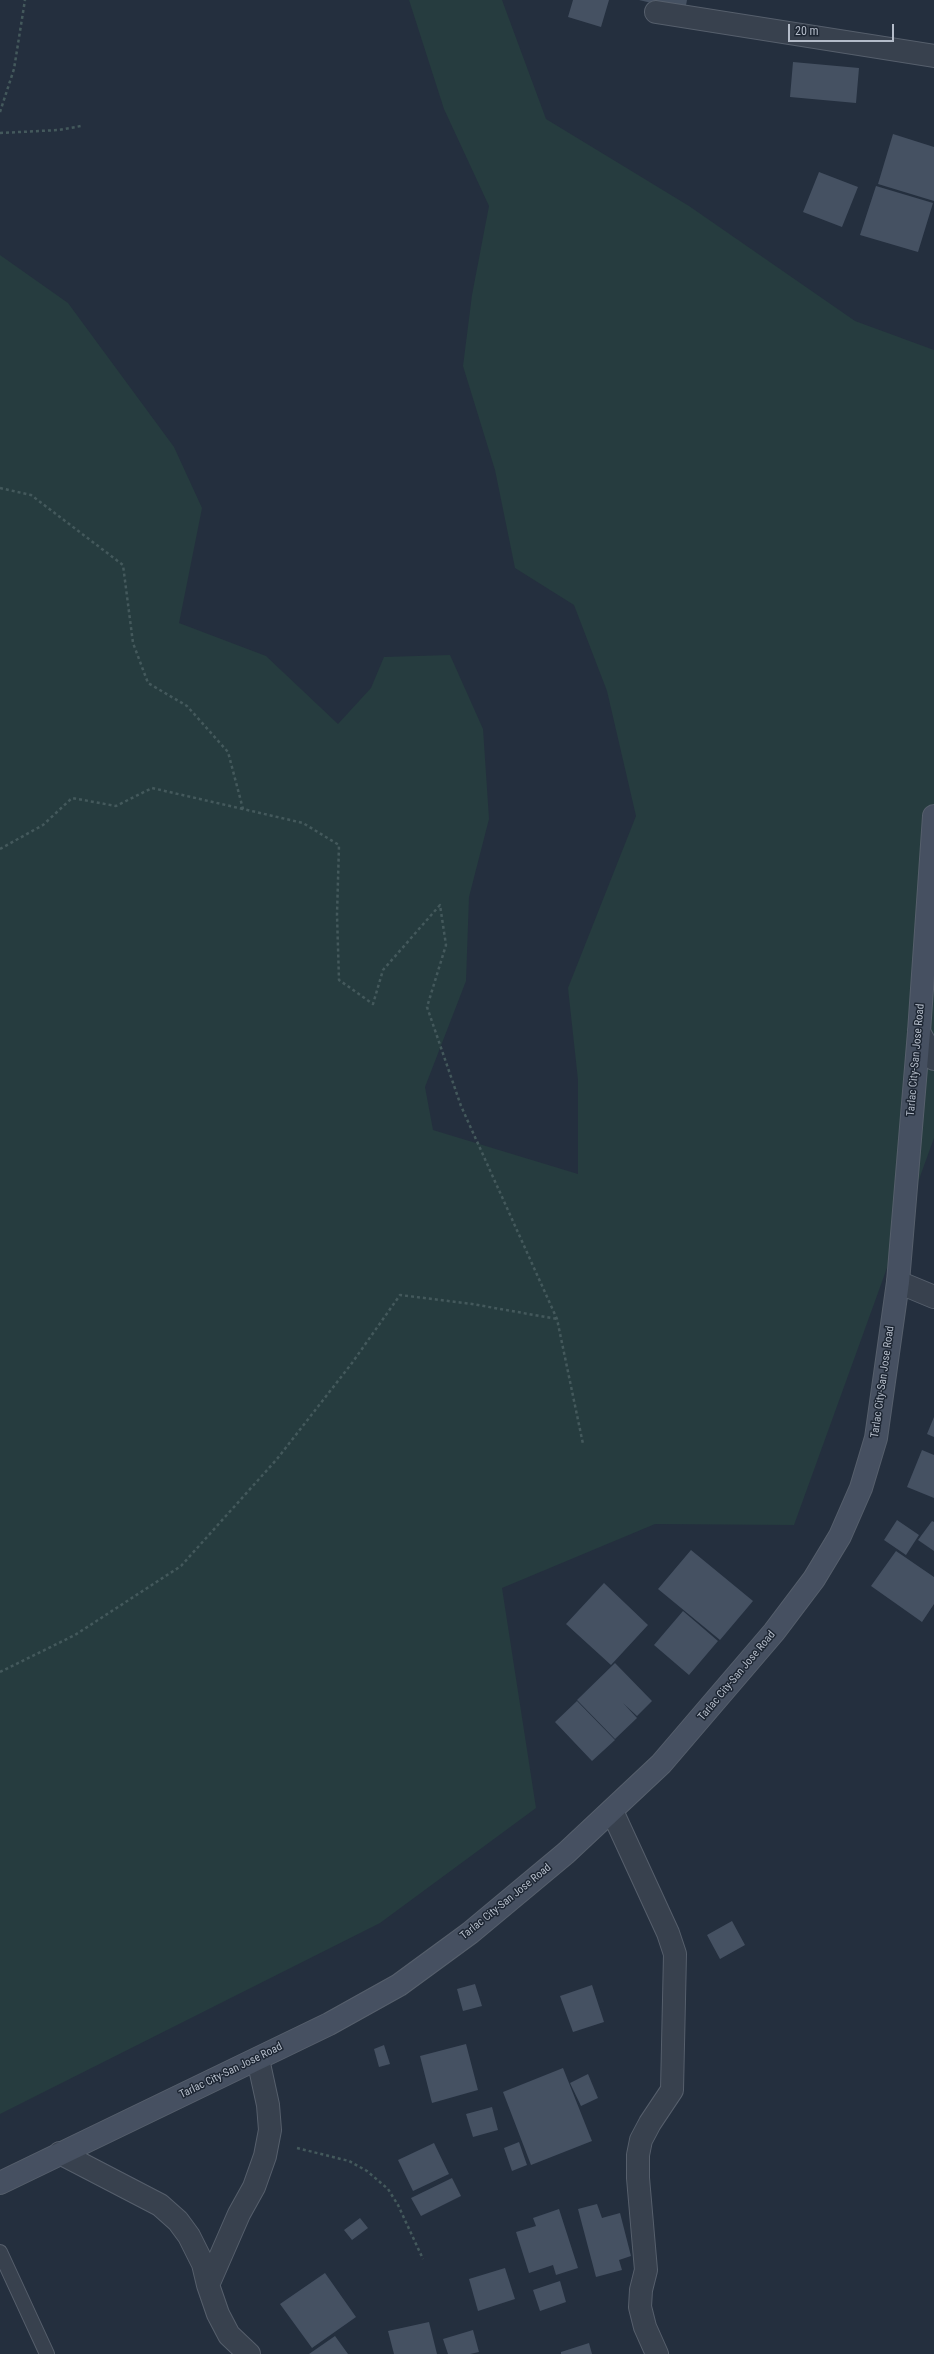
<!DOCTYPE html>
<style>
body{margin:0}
#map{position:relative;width:934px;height:2354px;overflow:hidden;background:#242f3e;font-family:"Roboto Condensed",sans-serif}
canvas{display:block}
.scale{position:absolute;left:788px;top:24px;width:106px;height:18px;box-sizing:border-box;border:2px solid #b4bcc9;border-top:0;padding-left:5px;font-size:12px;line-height:14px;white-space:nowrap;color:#b4bcc9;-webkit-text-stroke:3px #1d2633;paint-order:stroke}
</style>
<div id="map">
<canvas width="934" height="2354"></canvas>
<div class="scale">20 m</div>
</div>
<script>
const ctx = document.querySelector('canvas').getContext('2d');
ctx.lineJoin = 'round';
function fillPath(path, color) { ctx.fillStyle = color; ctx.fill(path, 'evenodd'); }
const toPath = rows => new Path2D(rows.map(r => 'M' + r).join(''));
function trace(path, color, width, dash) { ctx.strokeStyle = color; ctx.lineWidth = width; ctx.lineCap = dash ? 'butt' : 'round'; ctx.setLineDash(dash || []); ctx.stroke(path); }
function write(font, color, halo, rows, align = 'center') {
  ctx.font = font + ' "Roboto Condensed",sans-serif'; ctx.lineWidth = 3; ctx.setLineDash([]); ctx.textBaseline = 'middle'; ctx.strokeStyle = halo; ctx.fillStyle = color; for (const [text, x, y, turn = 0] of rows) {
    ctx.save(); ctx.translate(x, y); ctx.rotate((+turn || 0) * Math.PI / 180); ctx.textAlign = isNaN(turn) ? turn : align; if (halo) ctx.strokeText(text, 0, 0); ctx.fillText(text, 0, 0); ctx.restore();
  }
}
const green = toPath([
 [409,0,502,0,546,119,689,206,855,321,934,350,934,1138,794,1525,655,1524,502,1588,536,1808,380,1923,0,2114,0,255,68,303,174,447,202,508,179,623,266,656,338,724,371,688,384,657,450,655,483,729,489,819,469,897,466,981,425,1087,433,1130,578,1174,578,1080,568,988,636,816,607,691,574,605,515,568,495,470,463,366,472,295,489,206,444,109]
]);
const building = toPath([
 [573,0,609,0,601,27,568,17],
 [639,0,687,0,685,11],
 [793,62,859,68,856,103,790,97],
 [893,134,934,147,934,201,878,184],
 [819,172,858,187,842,227,803,212],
 [876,186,933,203,918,252,860,235],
 [934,1417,934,1437,927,1434],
 [922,1450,934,1455,934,1498,907,1487],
 [897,1520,919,1535,906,1555,884,1540],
 [932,1521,934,1522,934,1551,918,1540],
 [691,1550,753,1601,720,1640,658,1589],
 [896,1551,934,1577,934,1604,922,1622,871,1586],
 [604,1583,648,1625,611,1665,566,1624],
 [683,1611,718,1641,689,1675,654,1645],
 [615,1663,652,1701,637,1716,623,1703,637,1718,615,1739,577,1700],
 [577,1701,615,1740,592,1761,555,1722],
 [732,1921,745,1945,720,1959,707,1935],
 [475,1984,482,2006,463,2011,457,1989],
 [592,1985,604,2022,573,2032,560,1996],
 [466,2044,478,2090,432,2103,420,2056],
 [384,2045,390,2064,379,2067,374,2049],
 [563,2068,592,2141,531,2165,503,2092],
 [588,2074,598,2098,581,2106,570,2083],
 [492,2107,498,2130,473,2137,466,2114],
 [519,2142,527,2165,512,2171,504,2148],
 [434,2143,449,2174,413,2191,398,2160],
 [452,2178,461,2196,421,2216,411,2198],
 [597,2204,602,2218,620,2213,631,2256,619,2260,622,2270,596,2277,578,2209],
 [559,2209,578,2268,556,2275,553,2265,529,2273,516,2232,536,2226,533,2218],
 [360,2218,368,2228,352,2240,344,2230],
 [505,2268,515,2299,478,2311,469,2279],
 [325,2273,356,2317,312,2348,280,2304],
 [560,2281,566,2302,540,2311,533,2290],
 [429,2322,437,2354,394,2354,388,2331],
 [473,2330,479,2352,470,2354,448,2354,443,2339],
 [335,2336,348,2354,309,2354],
 [589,2343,592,2354,561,2354,561,2352]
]);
const path = toPath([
 [0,112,14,69,25,0],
 [0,133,59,130,81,126],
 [0,488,31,495,123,565,133,643,148,683,187,706,228,752,243,809,303,823,339,845,337,915,339,980,373,1004,383,970,440,905,446,945,427,1007,461,1106,557,1319,583,1444],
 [0,849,43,825,72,798,116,806,152,788,243,809],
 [0,1672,75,1635,181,1566,277,1459,352,1363,400,1295,472,1304,557,1319],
 [297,2148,349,2161,367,2171,388,2189,398,2205,423,2259]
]);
const lane = toPath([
 [0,2252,47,2354]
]);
const street = toPath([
 [656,12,934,56],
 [919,1032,934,1059],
 [898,1282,934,1297],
 [612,1811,668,1933,675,1954,672,2090,650,2123,641,2140,638,2155,638,2178,646,2270,641,2290,640,2307,645,2327,657,2354],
 [60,2153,160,2205,178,2221,189,2236,203,2264,208,2285,218,2314,229,2335,249,2354],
 [208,2285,239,2214,254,2187,265,2156,270,2130,268,2105,258,2059]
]);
const secondary = toPath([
 [0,2183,329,2024,399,1985,470,1933,566,1853,661,1764,774,1632,814,1579,840,1536,861,1488,876,1438,898,1282,919,1032,934,816]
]);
const streetNames = [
 ["Tarlac City-San Jose Road",916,1060,-85],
 ["Tarlac City-San Jose Road",883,1382,-82],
 ["Tarlac City-San Jose Road",737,1676,-50],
 ["Tarlac City-San Jose Road",506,1902,-39],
 ["Tarlac City-San Jose Road",231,2071,-26]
];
fillPath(green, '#263c3f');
fillPath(building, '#455162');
trace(lane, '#565f6c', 16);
trace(street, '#565f6c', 24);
trace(secondary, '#565f6c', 24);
trace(path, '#44595c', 2.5, [3, 3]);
trace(lane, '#38414e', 14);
trace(street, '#38414e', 22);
trace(secondary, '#465061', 22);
write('11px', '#b4bcc9', '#1d2633', streetNames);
</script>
